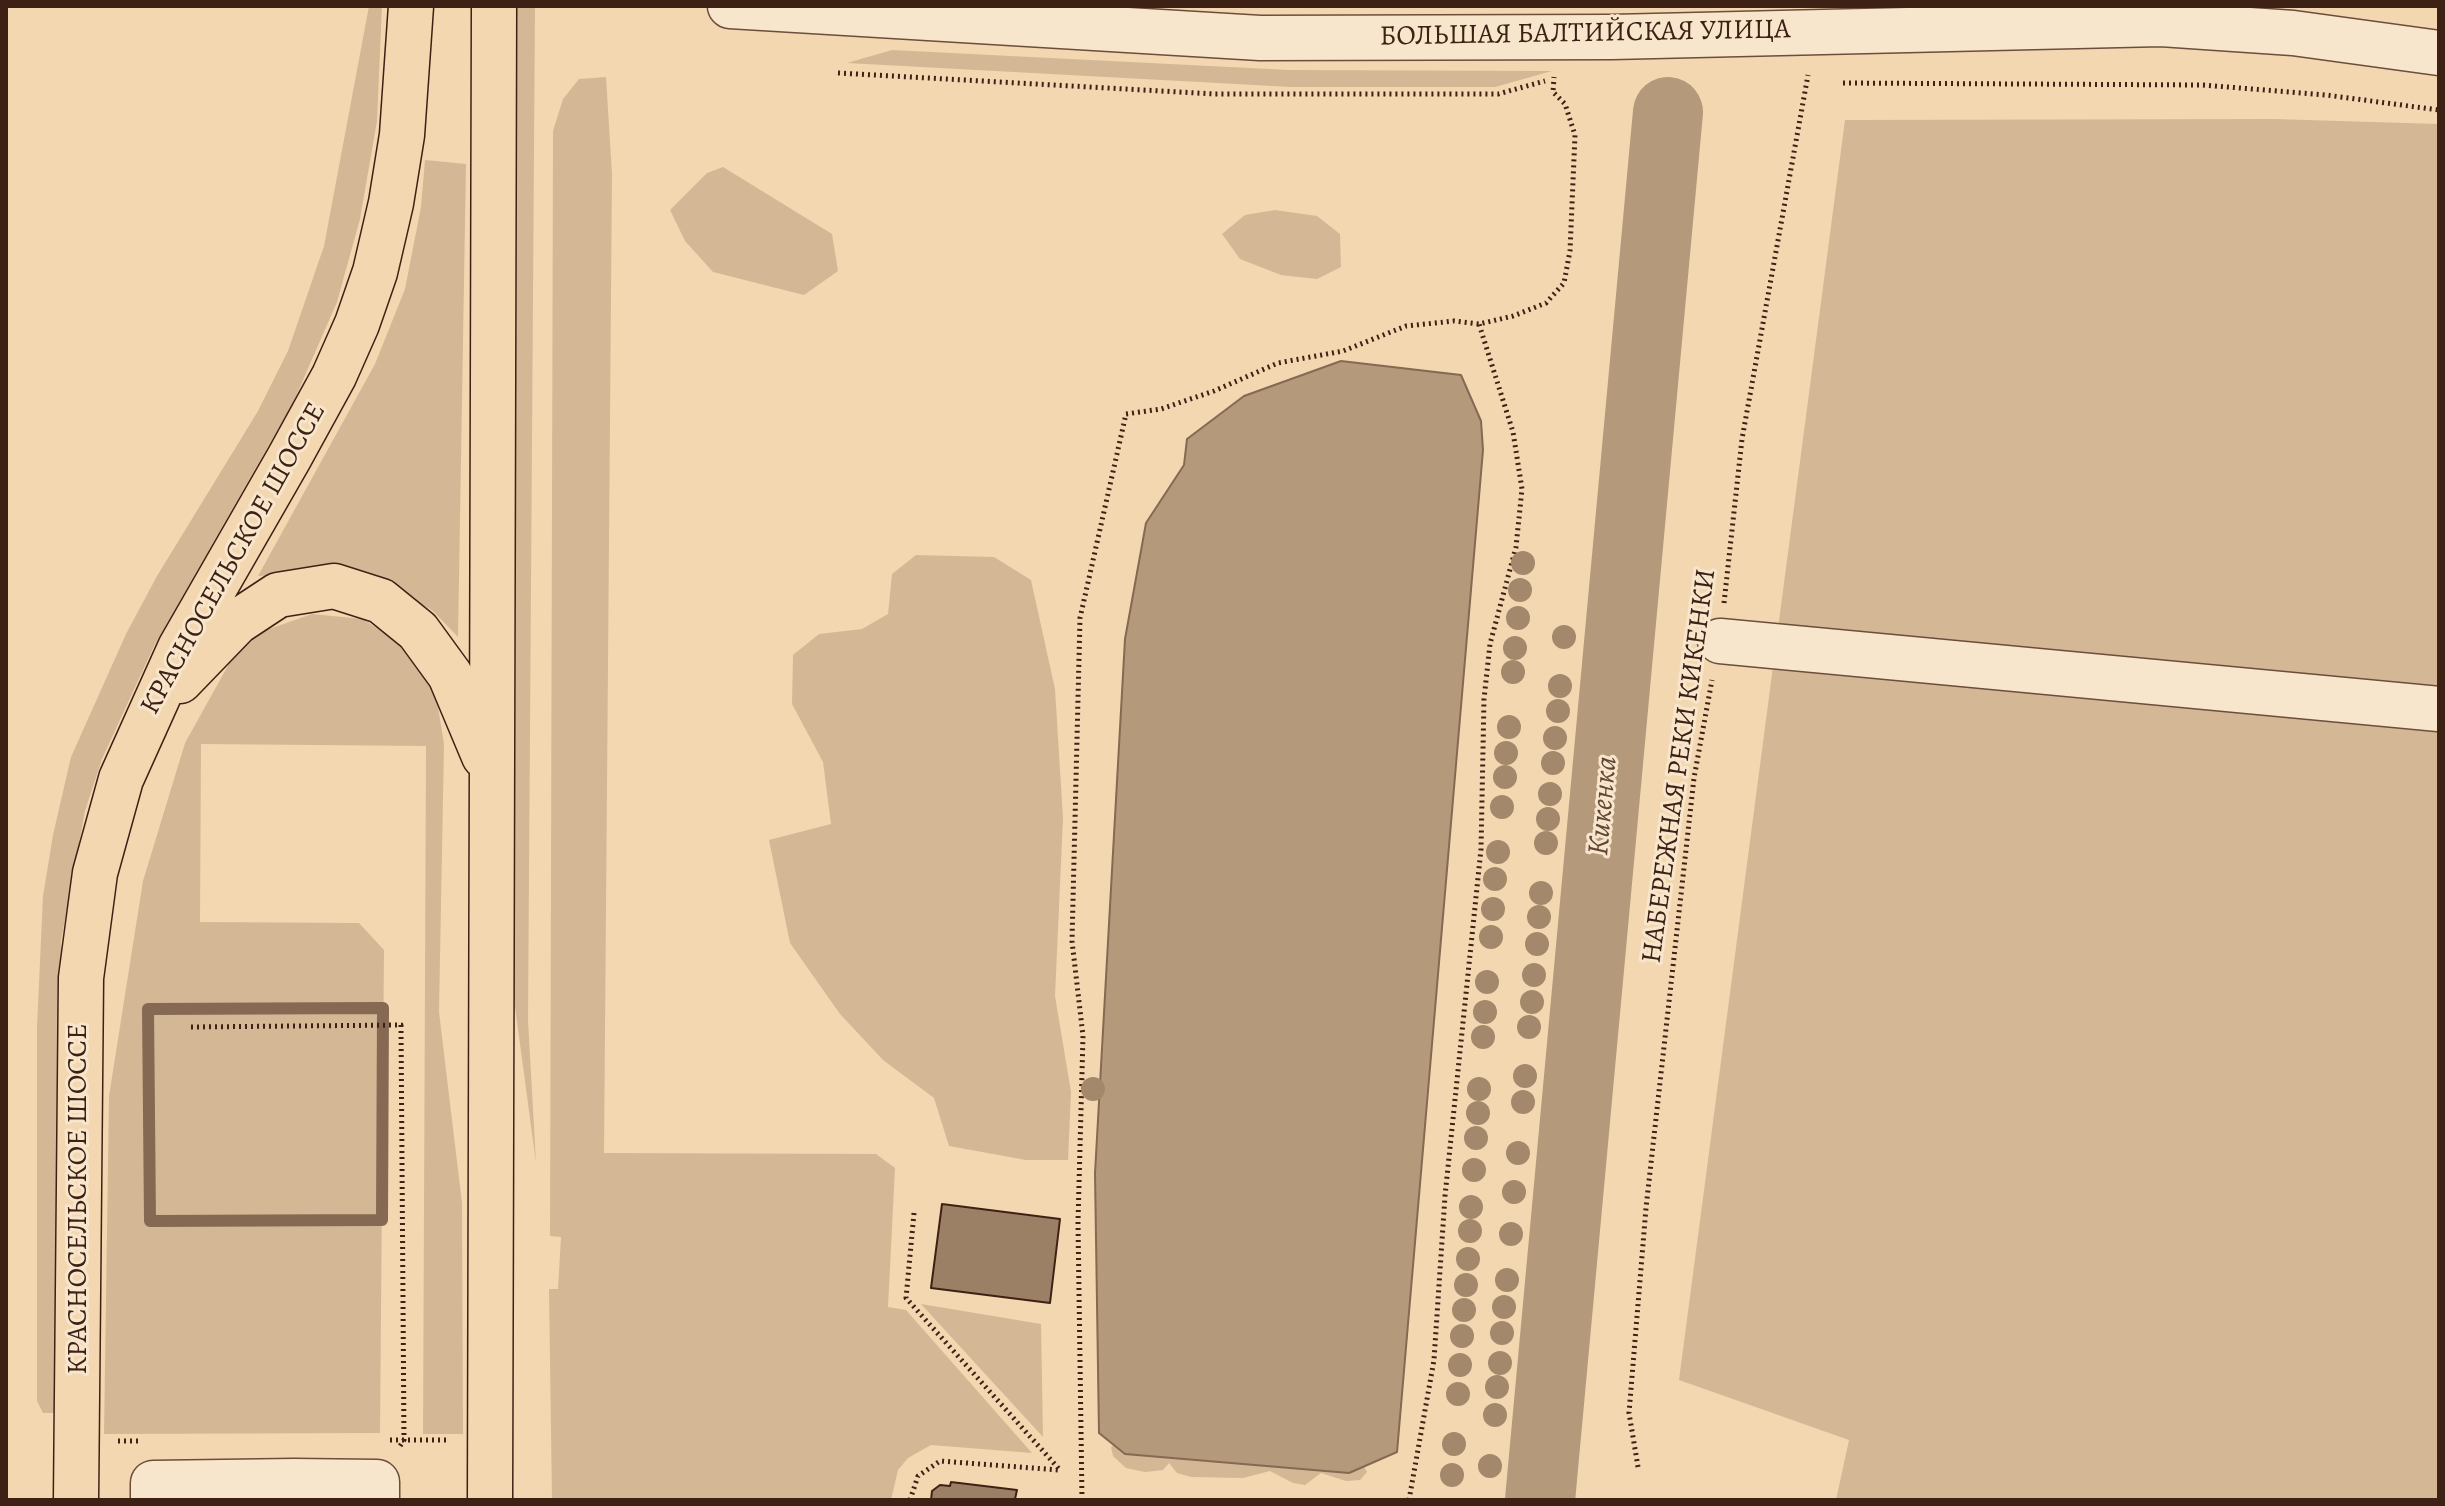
<!DOCTYPE html>
<meta charset="utf-8">
<style>
body{margin:0}
#map{position:relative;width:2445px;height:1506px;overflow:hidden;background:#f3d7b0;font-family:Alegreya,serif}
canvas{display:block}
.frame{position:absolute;inset:0;border:8px solid #3e2115;pointer-events:none}
</style>
<div id="map">
<canvas width="2445" height="1506"></canvas>
<div class="frame"></div>
</div>
<script>
const ctx = document.querySelector('canvas').getContext('2d');
ctx.lineJoin = 'round';
function fillPath(path, color) { ctx.fillStyle = color; ctx.fill(path, 'evenodd'); }
const toPath = rows => new Path2D(rows.map(r => 'M' + r).join(''));
function trace(path, color, width, dash) { ctx.strokeStyle = color; ctx.lineWidth = width; ctx.lineCap = dash ? 'butt' : 'round'; ctx.setLineDash(dash || []); ctx.stroke(path); }
function write(font, color, halo, rows, align = 'center') {
  ctx.font = font + ' Alegreya,serif'; ctx.lineWidth = 6; ctx.setLineDash([]); ctx.textBaseline = 'middle'; ctx.strokeStyle = halo; ctx.fillStyle = color; for (const [text, x, y, turn = 0] of rows) {
    ctx.save(); ctx.translate(x, y); ctx.rotate((+turn || 0) * Math.PI / 180); ctx.textAlign = isNaN(turn) ? turn : align; if (halo) ctx.strokeText(text, 0, 0); ctx.fillText(text, 0, 0); ctx.restore();
  }
}
const green = toPath([
 [369,6,382,6,377,121,360,219,337,302,293,403,155,644,102,759,85,811,61,941,54,1413,43,1413,37,1401,37,1027,43,896,53,835,71,757,126,634,157,576,258,411,288,351,324,246],
 [515,6,535,6,528,1020,536,1163,511,977],
 [892,50,1289,70,1552,71,1495,87,1291,87,847,63],
 [606,77,612,174,604,1153,876,1154,895,1168,888,1307,906,1310,1032,1453,931,1445,908,1458,898,1470,891,1500,552,1500,549,1289,558,1289,561,1237,550,1236,553,131,563,99,579,79],
 [2274,119,2439,124,2439,1500,1836,1500,1849,1440,1679,1380,1845,120],
 [425,160,466,164,458,637,433,611,403,593,292,574,258,576,375,364,405,289,421,207],
 [723,167,832,234,838,271,804,295,713,272,685,241,670,210,707,173],
 [1275,210,1317,216,1340,234,1341,267,1317,279,1281,275,1240,259,1222,234,1245,215],
 [916,555,994,557,1031,580,1055,689,1063,818,1055,996,1071,1092,1068,1160,1026,1160,949,1146,934,1098,883,1060,840,1014,790,943,769,840,831,824,823,762,792,704,793,655,819,634,862,629,888,614,892,574],
 [312,614,363,619,401,644,429,675,437,701,444,744,439,1012,462,1203,463,1434,423,1434,426,746,201,744,200,922,359,923,384,950,380,1433,104,1434,109,1096,143,881,185,743,230,662,252,635],
 [921,1304,1041,1324,1043,1437],
 [1124,1438,1360,1459,1367,1472,1360,1480,1346,1481,1321,1473,1305,1485,1293,1483,1270,1471,1243,1478,1191,1477,1177,1473,1169,1463,1163,1470,1145,1472,1126,1468,1113,1456,1111,1447]
]);
const water = toPath([
 [1341,361,1461,375,1481,421,1483,450,1397,1452,1349,1473,1125,1454,1099,1433,1095,1173,1125,639,1146,523,1184,465,1187,439,1244,396,1341,361]
]);
const stream = toPath([
 [383,1008,382,1220,150,1221,148,1009,383,1008]
]);
const river = toPath([
 [1540,1500,1668,112]
]);
const building = toPath([
 [942,1204,1060,1219,1050,1303,931,1288,942,1204],
 [951,1482,1017,1490,1015,1499,1020,1500,931,1500,932,1491,940,1485,950,1486,951,1482]
]);
const path = toPath([
 [838,73,1215,94,1498,94,1545,81],
 [1843,83,2203,85,2326,95,2439,110],
 [1724,603,1742,439,1808,75],
 [191,1027,401,1025,404,1440,398,1449],
 [914,1213,906,1298,1060,1470],
 [390,1440,448,1440],
 [118,1441,140,1441],
 [1638,1467,1629,1413,1646,1208,1694,778,1712,680],
 [910,1500,918,1476,940,1461,1059,1470],
 [1082,1500,1078,1222,1083,1036,1072,941,1080,618,1126,414,1161,409,1214,391,1278,363,1343,351,1406,326,1454,321,1479,324,1513,316,1546,303,1564,283,1570,251,1575,135,1565,104,1553,92,1554,77],
 [1409,1500,1434,1360,1445,1196,1481,849,1484,699,1490,644,1516,547,1522,489,1513,432,1479,324]
]);
const minor = toPath([
 [730,6,1260,38,1612,37,2161,24,2293,33,2439,53],
 [1720,641,2439,709],
 [153,1500,153,1483,294,1481,377,1482,377,1500]
]);
const major = toPath([
 [180,681,237,622,278,595,334,586,381,601,418,631,450,675,484,756],
 [76,1500,81,978,95,873,121,779,180,648,289,458,334,376,357,324,375,272,391,203,402,135,411,6],
 [490,1500,494,6]
]);
const trees = [
 [1523,563],
 [1520,590],
 [1518,618],
 [1564,637],
 [1515,648],
 [1513,672],
 [1560,686],
 [1558,711],
 [1509,727],
 [1555,738],
 [1506,753],
 [1553,763],
 [1505,777],
 [1550,794],
 [1502,807],
 [1548,819],
 [1546,843],
 [1498,852],
 [1495,879],
 [1541,893],
 [1493,909],
 [1539,917],
 [1491,937],
 [1537,944],
 [1534,975],
 [1487,982],
 [1532,1002],
 [1485,1012],
 [1529,1027],
 [1483,1037],
 [1525,1076],
 [1093,1089],
 [1479,1089],
 [1523,1102],
 [1478,1113],
 [1476,1138],
 [1518,1153],
 [1474,1170],
 [1514,1192],
 [1471,1207],
 [1470,1231],
 [1511,1234],
 [1468,1259],
 [1507,1280],
 [1466,1285],
 [1504,1307],
 [1464,1310],
 [1502,1333],
 [1462,1336],
 [1500,1363],
 [1460,1365],
 [1497,1387],
 [1458,1394],
 [1495,1415],
 [1454,1444],
 [1490,1466],
 [1452,1475]
];
const streetNames = [
 ["БОЛЬШАЯ БАЛТИЙСКАЯ УЛИЦА",1585,34,-1],
 ["КРАСНОСЕЛЬСКОЕ ШОССЕ",234,559,-61],
 ["НАБЕРЕЖНАЯ РЕКИ КИКЕНКИ",1680,766,-82],
 ["КРАСНОСЕЛЬСКОЕ ШОССЕ",79,1199,-90]
];
const waterNames = [
 ["Кикенка",1604,806,-85]
];
fillPath(green, '#d4b896');
fillPath(water, '#b5997b');
trace(water, '#856952', 2);
trace(stream, '#856952', 12);
trace(river, '#b5997b', 70);
fillPath(building, '#9c8066');
trace(building, '#3e2115', 2);
trace(minor, '#6b4e3c', 47);
trace(major, '#3e2115', 47);
trace(path, '#3e2115', 5, [2, 4]);
trace(minor, '#f7e5cc', 44);
trace(major, '#f3d7b0', 44);
ctx.fillStyle = '#a4886c';
for (const [x, y] of trees) { ctx.beginPath(); ctx.arc(x, y, 12, 0, 2 * Math.PI); ctx.fill(); }
write('28px', '#3e2115', '#f7e5cc', streetNames);
write('italic 30px', '#624534', '#f7e5cc', waterNames);
</script>
